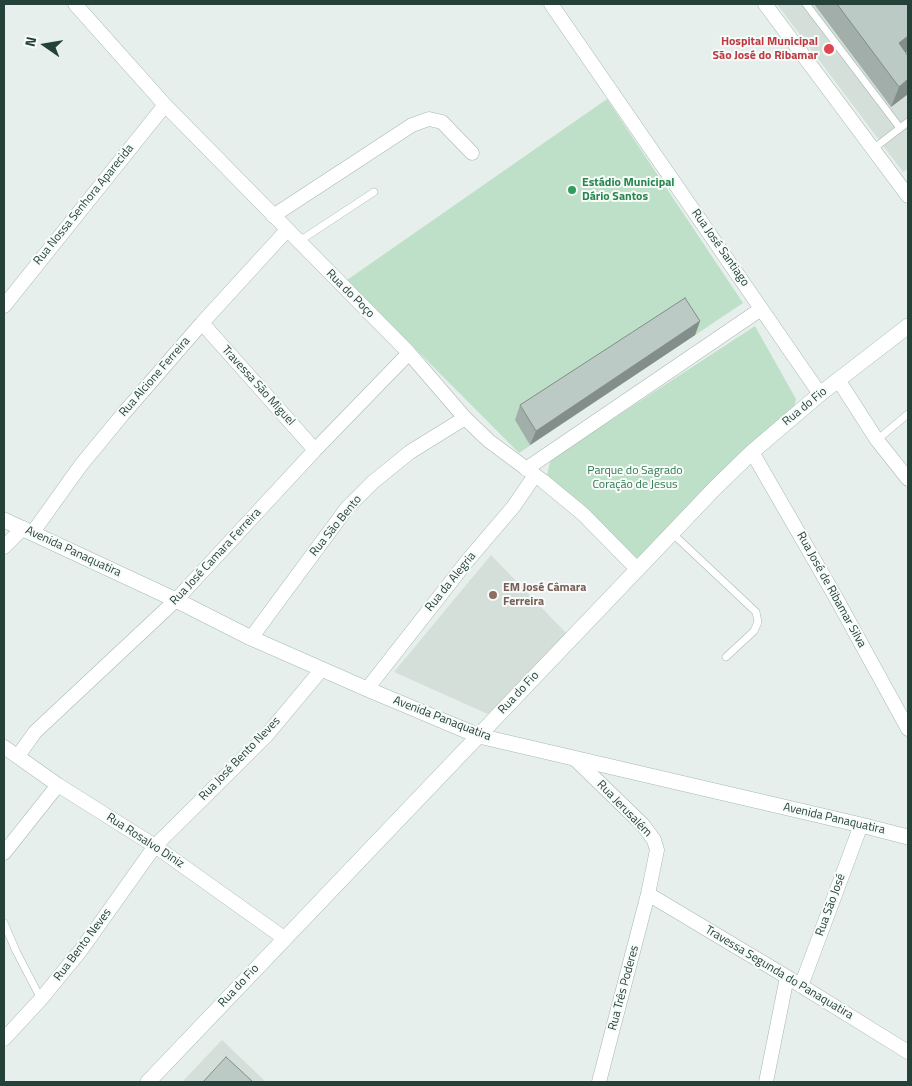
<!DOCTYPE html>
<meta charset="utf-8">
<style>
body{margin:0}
#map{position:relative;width:912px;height:1086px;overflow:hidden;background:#e6efeb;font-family:"Titillium Web",sans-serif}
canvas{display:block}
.frame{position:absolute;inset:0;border:5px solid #24423a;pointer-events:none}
.north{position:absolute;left:20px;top:20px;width:50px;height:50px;-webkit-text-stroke:4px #f7fbf9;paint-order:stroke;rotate:283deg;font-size:14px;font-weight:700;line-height:20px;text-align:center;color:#24423a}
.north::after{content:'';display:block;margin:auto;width:18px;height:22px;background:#24423a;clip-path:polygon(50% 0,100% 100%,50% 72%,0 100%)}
</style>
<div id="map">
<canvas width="912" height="1086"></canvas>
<div class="frame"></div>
<div class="north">N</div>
</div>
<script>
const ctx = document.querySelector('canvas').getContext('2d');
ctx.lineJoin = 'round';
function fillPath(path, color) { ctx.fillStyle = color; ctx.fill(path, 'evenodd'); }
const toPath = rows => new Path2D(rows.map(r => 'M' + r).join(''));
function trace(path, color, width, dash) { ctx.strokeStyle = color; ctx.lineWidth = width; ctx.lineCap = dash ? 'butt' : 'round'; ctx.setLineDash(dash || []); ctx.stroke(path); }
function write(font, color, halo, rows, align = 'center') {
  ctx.font = font + ' "Titillium Web",sans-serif'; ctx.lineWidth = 4; ctx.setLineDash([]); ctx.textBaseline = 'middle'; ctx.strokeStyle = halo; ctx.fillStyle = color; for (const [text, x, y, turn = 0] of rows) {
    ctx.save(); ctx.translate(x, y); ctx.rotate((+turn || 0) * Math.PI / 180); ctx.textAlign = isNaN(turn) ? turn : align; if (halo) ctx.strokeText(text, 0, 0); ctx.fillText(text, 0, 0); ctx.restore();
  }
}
const built = toPath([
 [777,4,814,4,891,107,908,94,908,169,903,172],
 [491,555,568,635,490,715,394,672],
 [222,1040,266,1082,182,1082]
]);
const green = toPath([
 [607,99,743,303,519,453,347,280],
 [755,326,796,399,794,408,640,561,631,560,547,475,550,462,556,456]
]);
const lane = toPath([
 [806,4,900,128],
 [873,149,908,122],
 [298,242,374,192],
 [877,440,908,414],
 [672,533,756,612,758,622,754,631,726,657],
 [4,923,16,951,41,999]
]);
const street = toPath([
 [75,4,165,105,409,353,465,418,489,441,543,481,583,514,637,569],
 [551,4,820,394],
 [765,4,908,196],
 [273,216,412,125,429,119,442,122,472,153],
 [4,306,165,105],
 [202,323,315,450],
 [839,381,877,440,908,479],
 [752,452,835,596,908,729],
 [526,469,761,309],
 [33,532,81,465,123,414,202,323,287,230],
 [4,547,23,528],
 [251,638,347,508,373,482,410,452,465,418],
 [367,689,468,560,514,506,535,475],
 [4,747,58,785,155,846,284,938],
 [18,756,35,732,176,600,315,450,409,353],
 [576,760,643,825,654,840,657,850,648,894,599,1082],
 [4,853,58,785],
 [648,894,787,977,908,1052],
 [801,986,861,825],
 [4,1039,41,999,81,950,155,846,266,736,322,669],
 [766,1082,787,977]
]);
const secondary = toPath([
 [4,520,176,600,251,638,367,689,479,736,861,825,908,837],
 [148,1082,715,488,752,452,820,394,908,326]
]);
const wall = toPath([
 [814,4,908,4,906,52,908,56,908,94,891,107],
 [700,321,695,335,530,445,515,420,520,405]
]);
const shadedWall = toPath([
 [908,36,908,51,891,64,899,43],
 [908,79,908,94,891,107,899,87],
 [700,321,695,335,530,445,536,431]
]);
const building = toPath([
 [837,4,908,4,908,36,899,43,908,56,908,79,899,87,837,4],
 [685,298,700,321,536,431,520,405,685,298],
 [226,1057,253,1082,203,1082,226,1057]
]);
const markers = [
 [829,49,6,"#e0444e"],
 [572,190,5,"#2e9e5b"],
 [493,595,5,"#8d6e63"]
];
const healthNames = [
 ["Hospital Municipal",818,42],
 ["São José do Ribamar",818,56]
];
const leisureNames = [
 ["Estádio Municipal",582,183],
 ["Dário Santos",582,197]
];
const streetNames = [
 ["Rua Nossa Senhora Aparecida",84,205,-51],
 ["Rua José Santiago",720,248,55],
 ["Rua do Poço",350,294,45],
 ["Rua Alcione Ferreira",155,377,-49],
 ["Travessa São Miguel",258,386,48],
 ["Rua do Fio",805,407,-39],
 ["Rua São Bento",336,526,-51],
 ["Avenida Panaquatira",73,552,25],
 ["Rua José Camara Ferreira",216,557,-47],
 ["Rua da Alegria",451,582,-51],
 ["Rua José de Ribamar Silva",831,590,61],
 ["Rua do Fio",519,693,-47],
 ["Avenida Panaquatira",442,719,21],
 ["Rua José Bento Neves",240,759,-46],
 ["Rua Jerusalém",624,809,46],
 ["Avenida Panaquatira",834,819,13],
 ["Rua Rosalvo Diniz",145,841,33],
 ["Rua São José",831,905,-70],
 ["Rua Bento Neves",83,945,-53],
 ["Travessa Segunda do Panaquatira",779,973,31],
 ["Rua do Fio",239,986,-47],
 ["Rua Três Poderes",624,988,-75]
];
const parkNames = [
 ["Parque do Sagrado",635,471],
 ["Coração de Jesus",635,485]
];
const educationNames = [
 ["EM José Câmara",503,588],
 ["Ferreira",503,602]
];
fillPath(built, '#d4dfda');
fillPath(green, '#bfe0c8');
trace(lane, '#a8b8b2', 8);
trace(street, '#a8b8b2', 15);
trace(secondary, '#a4bbb3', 16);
trace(lane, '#fff', 7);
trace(street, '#fff', 14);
trace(secondary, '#fff', 15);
fillPath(wall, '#a1aea9');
fillPath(shadedWall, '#838d89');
fillPath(building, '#bbcac4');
trace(building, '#838d89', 1);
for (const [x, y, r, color] of markers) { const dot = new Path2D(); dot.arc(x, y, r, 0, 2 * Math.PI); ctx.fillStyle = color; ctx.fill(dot); trace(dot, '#f7fbf9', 2); }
write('bold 12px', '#be3a42', '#f7fbf9', healthNames, 'right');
write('bold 12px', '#27864d', '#f7fbf9', leisureNames, 'left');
write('12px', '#24423a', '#f7fbf9', streetNames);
write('12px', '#2d7a4b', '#f7fbf9', parkNames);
write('bold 12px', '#785e54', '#f7fbf9', educationNames, 'left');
</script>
